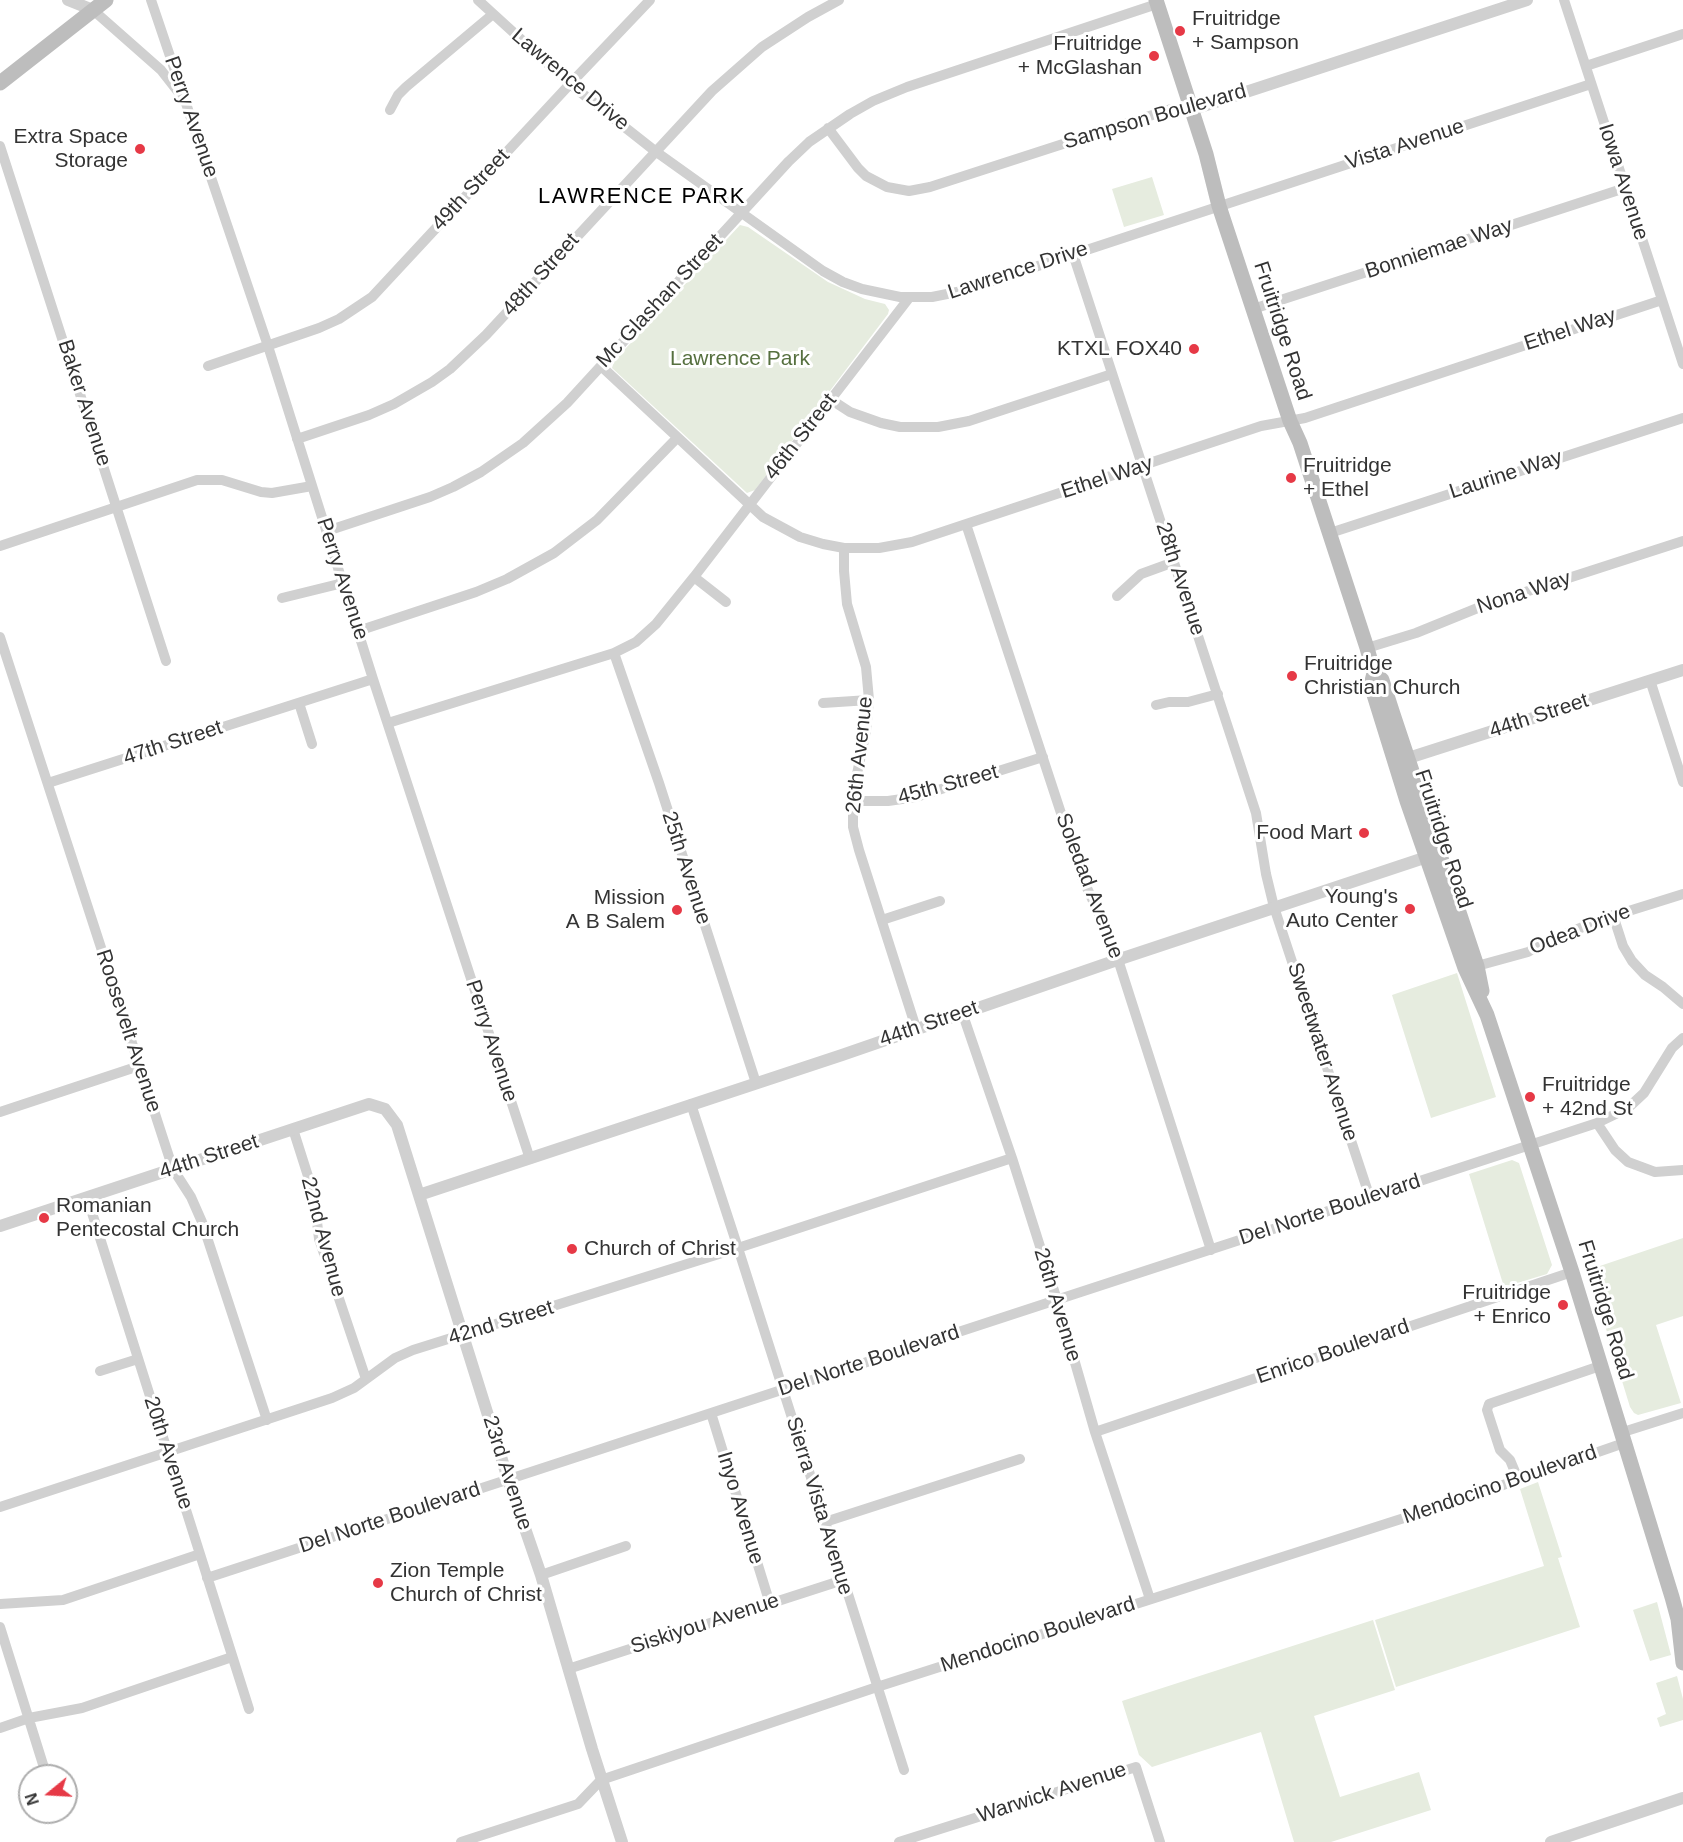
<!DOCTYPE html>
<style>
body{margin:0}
#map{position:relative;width:1683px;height:1842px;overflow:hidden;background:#fff;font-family:Arial,sans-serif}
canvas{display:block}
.north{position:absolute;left:18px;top:1764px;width:60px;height:60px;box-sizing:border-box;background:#fff;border:2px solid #adadad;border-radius:50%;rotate:252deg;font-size:16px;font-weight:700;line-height:24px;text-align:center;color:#333}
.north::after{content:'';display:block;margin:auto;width:21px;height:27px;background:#e63946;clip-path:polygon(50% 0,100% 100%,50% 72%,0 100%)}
</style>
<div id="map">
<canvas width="1683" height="1842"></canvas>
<div class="north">N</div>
</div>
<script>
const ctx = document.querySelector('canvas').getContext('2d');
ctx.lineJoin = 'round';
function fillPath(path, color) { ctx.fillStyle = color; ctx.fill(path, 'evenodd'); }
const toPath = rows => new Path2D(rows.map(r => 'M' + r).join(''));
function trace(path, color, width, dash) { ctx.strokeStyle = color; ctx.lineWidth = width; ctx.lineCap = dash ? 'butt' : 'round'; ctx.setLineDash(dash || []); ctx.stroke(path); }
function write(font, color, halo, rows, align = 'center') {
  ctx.font = font + ' Arial,sans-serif'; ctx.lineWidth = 6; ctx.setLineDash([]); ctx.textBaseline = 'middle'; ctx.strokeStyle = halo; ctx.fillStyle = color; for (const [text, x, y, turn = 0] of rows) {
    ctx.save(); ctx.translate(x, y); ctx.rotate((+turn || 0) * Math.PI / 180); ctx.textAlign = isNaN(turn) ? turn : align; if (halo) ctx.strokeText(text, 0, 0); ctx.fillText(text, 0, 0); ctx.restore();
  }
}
const green = toPath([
 [1152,177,1164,215,1124,227,1112,189],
 [740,225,748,227,828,282,865,299,885,304,889,310,888,314,755,490,747,493,612,368,614,361],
 [1457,973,1496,1097,1431,1118,1392,995],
 [1512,1160,1519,1163,1552,1265,1547,1274,1504,1287,1469,1174],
 [1683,1238,1683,1316,1656,1325,1681,1403,1638,1415,1634,1413,1630,1407,1588,1270],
 [1538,1482,1562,1557,1558,1558,1580,1627,1396,1687,1375,1620,1544,1566,1520,1489],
 [1657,1602,1671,1655,1650,1661,1633,1610],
 [1373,1620,1395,1690,1314,1716,1340,1797,1419,1772,1431,1810,1331,1842,1294,1842,1261,1732,1152,1767,1139,1755,1122,1701],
 [1677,1676,1683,1699,1683,1720,1660,1727,1657,1718,1666,1714,1656,1683]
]);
const minor = toPath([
 [151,0,268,346,373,679,530,1159],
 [478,0,570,84,655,151,823,271,843,282,862,289,900,297,932,297,962,291,1591,84],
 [1564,0,1683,364],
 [93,10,161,70,179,93],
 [1586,66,1683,34],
 [390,110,398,95,406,87,493,14],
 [828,128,858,168,866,176,887,187,909,191,930,187,1171,109,1191,110],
 [0,146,166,661],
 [1073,254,1256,813,1266,874,1274,907,1370,1198],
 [1253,309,1625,188],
 [208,366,319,328,339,319,372,297,570,84,650,0],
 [601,366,763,517,800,537,823,544,844,548,879,548,912,542,1261,426,1305,418,1662,300],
 [830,399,850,412,881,423,900,427,938,427,969,421,1112,374],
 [297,439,369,415,394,404,432,382,450,369,486,335,712,91,762,47,808,17,839,0],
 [966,524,1082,877,1114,947,1211,1250],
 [327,531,430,497,453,487,481,472,523,443,567,403,789,161,809,142,850,114,873,101,907,87,1157,4],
 [1330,533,1683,418],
 [0,546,197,480,222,480,261,492,272,493,312,486],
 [844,548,844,571,847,604,866,667,869,700,866,731,853,793,853,827,859,850,916,1028],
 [694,577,726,602],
 [1117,596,1141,574,1174,562],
 [282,598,343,583],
 [358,631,476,592,507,579,554,553,597,520,677,438],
 [0,637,173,1169,191,1197,202,1222,267,1420],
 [1367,648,1416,633,1485,605,1683,541],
 [614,653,659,783,756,1083],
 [1650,680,1683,782],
 [299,703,312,744],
 [823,703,869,700],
 [1156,705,1169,702,1188,702,1218,694],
 [388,723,614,653,636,642,656,624,694,577,909,298],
 [48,783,373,679],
 [852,801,888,801,916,797,1043,757],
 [1613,915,1623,946,1632,961,1645,975,1663,987,1683,1004],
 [882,920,940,901],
 [1477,966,1528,952,1546,942,1600,920,1683,894],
 [962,1012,1012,1158,1057,1300,1095,1432,1150,1599],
 [691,1104,738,1248,904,1770],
 [0,1112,139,1066],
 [1597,1123,1615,1150,1628,1162,1655,1172,1683,1170],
 [293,1129,314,1195,319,1239,366,1379],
 [87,1197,249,1709],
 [100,1371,138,1359],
 [711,1413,770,1604],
 [1095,1432,1572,1272],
 [1620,1433,1683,1413],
 [1518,1479,1510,1460,1500,1450,1487,1410,1489,1404,1600,1366],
 [0,1507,332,1398,354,1388,395,1358,413,1350,738,1248,1012,1158],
 [825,1522,1020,1459],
 [541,1575,626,1546],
 [207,1578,1597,1123,1628,1108,1644,1093,1672,1048,1683,1038],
 [0,1604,63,1600,200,1554],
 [0,1627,46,1774],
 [568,1669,843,1580],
 [0,1728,29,1718,82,1708,232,1657],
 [461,1842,578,1804,601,1780,877,1687,1454,1502,1624,1443],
 [899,1842,1136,1767,1160,1842]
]);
const tertiary = toPath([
 [68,0,93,10],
 [1191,110,1527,0],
 [1399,761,1683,670],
 [419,1195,842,1055,1117,960,1433,855],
 [0,1226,369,1104,385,1109,397,1125,508,1479,541,1575,592,1749,622,1842],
 [1551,1842,1683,1798]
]);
const secondary = toPath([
 [1156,0,1206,154,1219,206,1253,309,1290,421,1300,443,1367,648,1374,673,1371,685,1407,801,1465,968,1487,1015,1572,1272,1672,1597,1678,1619,1683,1663],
 [0,83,106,0],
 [1374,673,1382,680,1393,714,1477,966,1482,991]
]);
const markers = [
 [1180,31,6,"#e63946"],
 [1154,56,6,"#e63946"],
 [140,149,6,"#e63946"],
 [1194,349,6,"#e63946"],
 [1291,478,6,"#e63946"],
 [1292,676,6,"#e63946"],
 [1364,833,6,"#e63946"],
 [1410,909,6,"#e63946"],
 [677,910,6,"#e63946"],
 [1530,1097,6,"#e63946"],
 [44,1218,6,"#e63946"],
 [572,1249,6,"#e63946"],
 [1563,1305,6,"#e63946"],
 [378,1583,6,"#e63946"]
];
const poiNames = [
 ["Fruitridge",1192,19],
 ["+ Sampson",1192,43],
 ["Fruitridge",1142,44,"right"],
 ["+ McGlashan",1142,68,"right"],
 ["Extra Space",128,137,"right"],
 ["Storage",128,161,"right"],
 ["KTXL FOX40",1182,349,"right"],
 ["Fruitridge",1303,466],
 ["+ Ethel",1303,490],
 ["Fruitridge",1304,664],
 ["Christian Church",1304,688],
 ["Food Mart",1352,833,"right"],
 ["Young's",1398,897,"right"],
 ["Auto Center",1398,921,"right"],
 ["Mission",665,898,"right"],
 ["A B Salem",665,922,"right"],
 ["Fruitridge",1542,1085],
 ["+ 42nd St",1542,1109],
 ["Romanian",56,1206],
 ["Pentecostal Church",56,1230],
 ["Church of Christ",584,1249],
 ["Fruitridge",1551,1293,"right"],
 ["+ Enrico",1551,1317,"right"],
 ["Zion Temple",390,1571],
 ["Church of Christ",390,1595]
];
const streetNames = [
 ["Lawrence Drive",570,80,40],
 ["Perry Avenue",191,117,71],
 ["Sampson Boulevard",1155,117,-16],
 ["Vista Avenue",1405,145,-18],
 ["Iowa Avenue",1623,182,72],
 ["49th Street",471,190,-47],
 ["Bonniemae Way",1439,249,-18],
 ["Lawrence Drive",1018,271,-18],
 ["48th Street",541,275,-48],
 ["Mc Glashan Street",660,301,-47],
 ["Ethel Way",1570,330,-18],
 ["Fruitridge Road",1282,331,72],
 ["Baker Avenue",84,403,72],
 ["46th Street",801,437,-52],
 ["Laurine Way",1506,475,-18],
 ["Ethel Way",1107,478,-18],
 ["Perry Avenue",342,579,72],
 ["28th Avenue",1180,579,72],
 ["Nona Way",1524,593,-18],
 ["44th Street",1539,716,-18],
 ["47th Street",173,743,-18],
 ["26th Avenue",860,755,-84],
 ["45th Street",948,785,-15],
 ["Fruitridge Road",1443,839,72],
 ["25th Avenue",686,868,72],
 ["Soledad Avenue",1089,886,69],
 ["Odea Drive",1580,930,-21],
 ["44th Street",929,1024,-19],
 ["Roosevelt Avenue",128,1031,72],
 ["Perry Avenue",491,1041,72],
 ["Sweetwater Avenue",1322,1052,72],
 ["44th Street",209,1157,-18],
 ["Del Norte Boulevard",1330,1210,-18],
 ["22nd Avenue",323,1237,75],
 ["26th Avenue",1057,1305,73],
 ["Fruitridge Road",1605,1310,73],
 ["42nd Street",501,1323,-17],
 ["Enrico Boulevard",1333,1352,-19],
 ["Del Norte Boulevard",869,1361,-18],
 ["20th Avenue",168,1453,72],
 ["23rd Avenue",507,1473,72],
 ["Mendocino Boulevard",1500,1485,-19],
 ["Sierra Vista Avenue",819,1506,73],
 ["Inyo Avenue",740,1508,73],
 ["Del Norte Boulevard",390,1518,-18],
 ["Siskiyou Avenue",705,1624,-18],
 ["Mendocino Boulevard",1038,1635,-18],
 ["Warwick Avenue",1052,1793,-18]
];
const parkNames = [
 ["Lawrence Park",740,359]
];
const neighbourhoodNames = [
 ["LAWRENCE PARK",642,197]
];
fillPath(green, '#e6ecdf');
trace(minor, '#d0d0d0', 10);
trace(tertiary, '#d0d0d0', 12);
trace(secondary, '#bdbdbd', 15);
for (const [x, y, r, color] of markers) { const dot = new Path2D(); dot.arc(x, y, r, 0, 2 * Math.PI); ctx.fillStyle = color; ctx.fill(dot); trace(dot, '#fff', 2); }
write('21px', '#333', '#fff', poiNames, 'left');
write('21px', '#333', '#fff', streetNames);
write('21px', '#56703f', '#fff', parkNames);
ctx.letterSpacing = '1.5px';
write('22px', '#000', '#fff', neighbourhoodNames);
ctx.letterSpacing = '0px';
</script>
